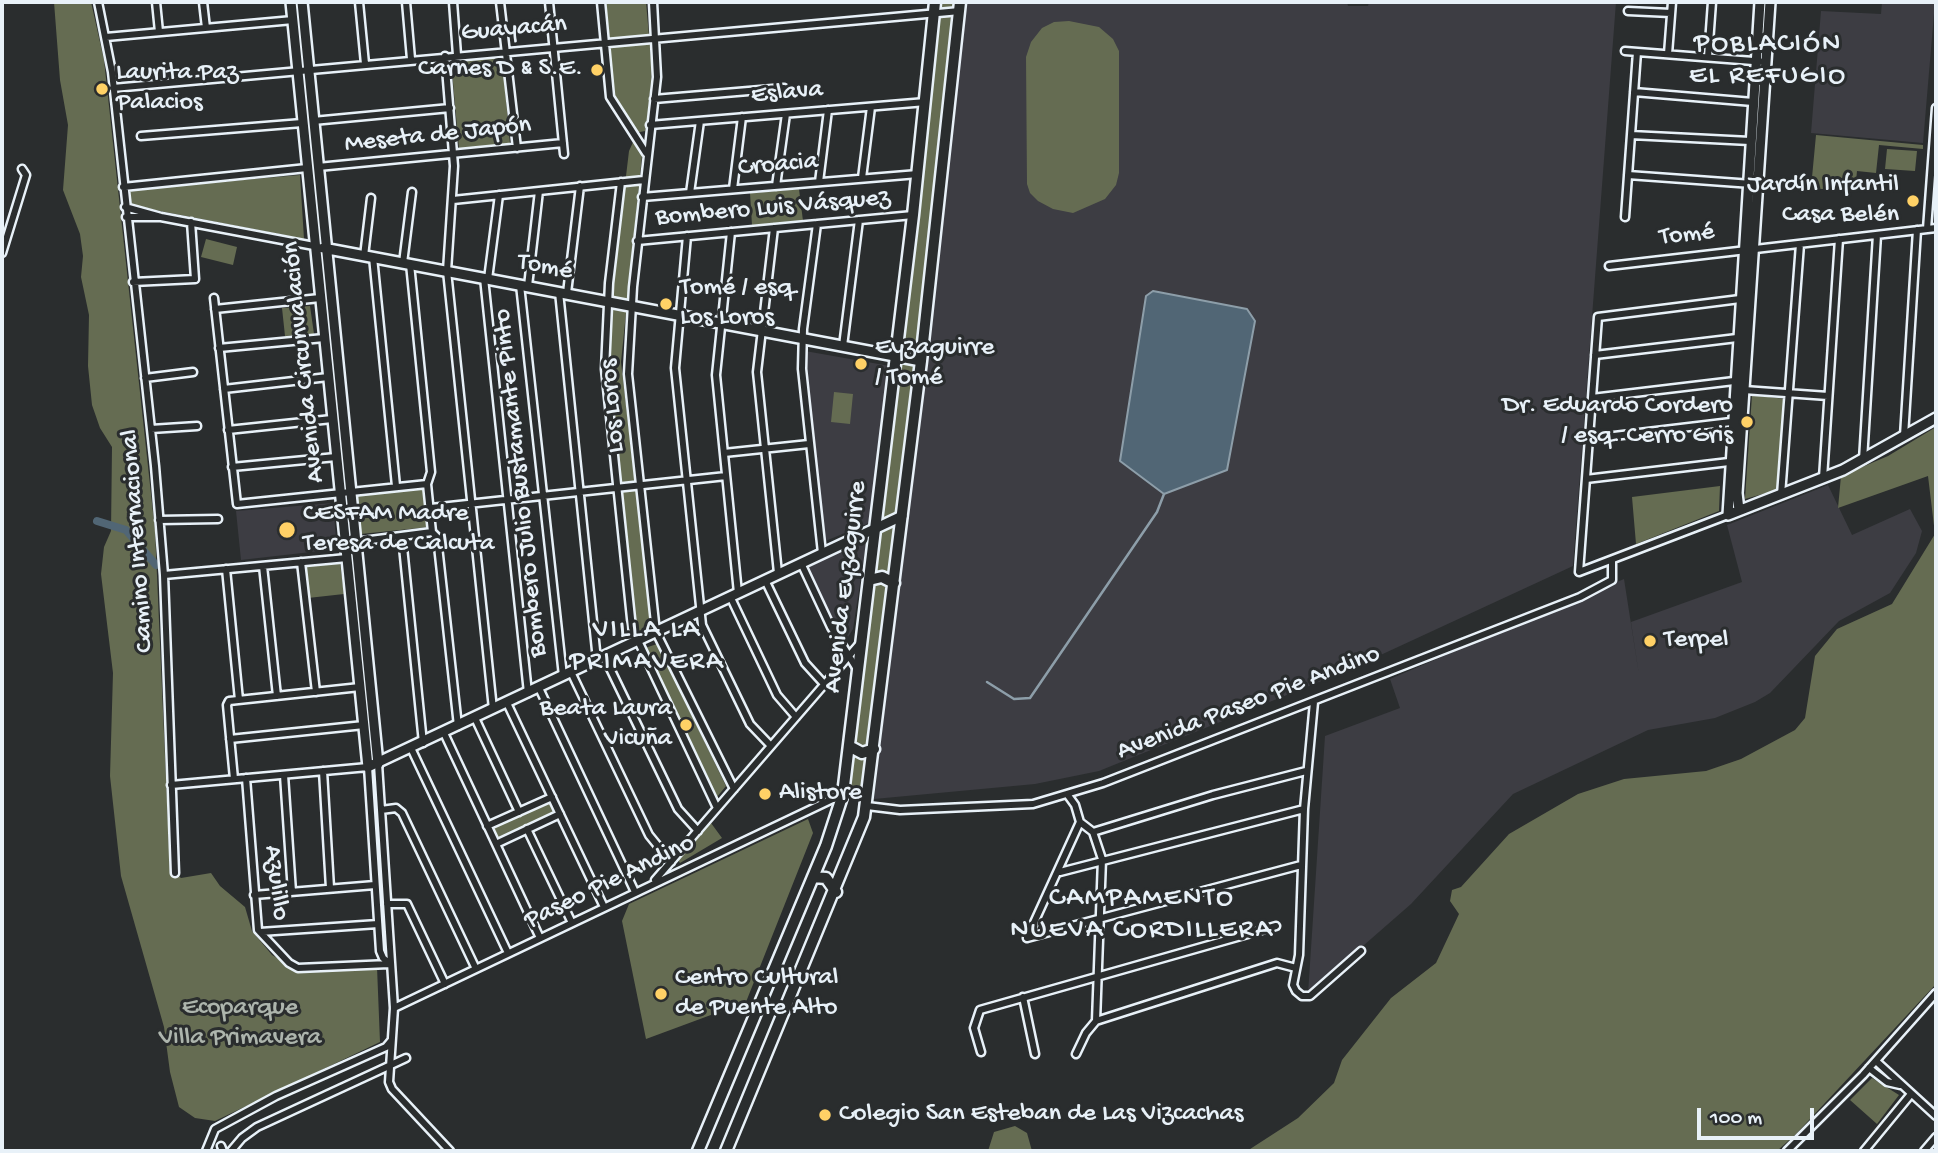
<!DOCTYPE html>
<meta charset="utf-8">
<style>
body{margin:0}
#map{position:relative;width:1938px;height:1153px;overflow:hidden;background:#2a2d2e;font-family:"Gochi Hand",sans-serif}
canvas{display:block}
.frame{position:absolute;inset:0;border:4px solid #e8f1f8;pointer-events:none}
.scale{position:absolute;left:1697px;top:1108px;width:117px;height:32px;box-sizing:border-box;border:4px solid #e8f1f8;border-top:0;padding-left:9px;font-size:21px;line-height:24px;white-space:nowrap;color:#e8f1f8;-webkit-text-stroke:5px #2a2d2e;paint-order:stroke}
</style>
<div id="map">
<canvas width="1938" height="1153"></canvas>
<div class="frame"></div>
<div class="scale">100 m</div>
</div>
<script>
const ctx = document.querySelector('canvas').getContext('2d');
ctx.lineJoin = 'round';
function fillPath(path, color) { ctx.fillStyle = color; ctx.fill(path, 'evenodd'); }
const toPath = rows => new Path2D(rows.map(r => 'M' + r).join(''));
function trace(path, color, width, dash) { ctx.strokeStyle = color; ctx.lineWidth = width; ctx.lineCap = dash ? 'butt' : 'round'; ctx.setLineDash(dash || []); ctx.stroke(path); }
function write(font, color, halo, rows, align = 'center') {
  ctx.font = font + ' "Gochi Hand",sans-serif'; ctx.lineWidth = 6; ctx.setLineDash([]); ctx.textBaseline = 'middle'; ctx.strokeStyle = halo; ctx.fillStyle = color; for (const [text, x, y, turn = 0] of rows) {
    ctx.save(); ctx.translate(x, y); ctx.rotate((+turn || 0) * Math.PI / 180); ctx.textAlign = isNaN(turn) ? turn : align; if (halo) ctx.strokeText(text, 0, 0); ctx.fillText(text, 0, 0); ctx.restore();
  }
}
const built = toPath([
 [967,2,1347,2,1348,6,1368,6,1369,2,1616,2,1573,566,1346,671,1099,771,1035,784,874,799],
 [1882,2,1935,2,1923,143,1811,133,1821,11,1881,14],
 [805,351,890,366,869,523,823,542,804,378],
 [1828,485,1852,535,1910,509,1922,531,1916,553,1890,593,1839,621,1770,693,1755,702,1715,718,1648,730,1513,794,1411,904,1308,994,1325,736,1400,708,1390,679,1624,579,1639,675,1631,622,1742,582,1727,525],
 [333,503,337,549,241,560,236,511],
 [867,538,853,629,845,642,807,568]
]);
const green = toPath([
 [54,2,91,2,104,60,155,531,170,869,181,878,211,873,220,886,245,907,252,931,272,955,300,971,377,967,380,1042,215,1121,195,1118,179,1107,170,1072,164,1027,121,876,110,776,113,673,101,574,104,547,111,531,112,447,100,428,92,405,88,366,89,315,81,277,83,256,80,234,63,190,68,125,60,80],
 [605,2,646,2,652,70,647,124,645,131,640,132,636,132,614,94],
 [937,2,955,2,917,366,861,791,852,791,849,782,937,28],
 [1069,21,1099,27,1113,39,1119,51,1119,173,1116,185,1105,199,1073,213,1053,209,1038,201,1030,193,1027,184,1026,57,1031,42,1042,28,1054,22],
 [502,55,510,144,459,149,451,60],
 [1816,135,1923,145,1923,149,1879,145,1876,173,1857,171,1855,192,1811,188],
 [634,140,642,156,621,362,652,628,638,633,634,626,608,359,610,310,629,151],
 [1887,149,1917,151,1915,171,1885,169],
 [300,175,304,239,129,205,126,190],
 [799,189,803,221,752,225,750,193],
 [206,239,237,247,233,265,201,257],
 [310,306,314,334,285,336,282,308],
 [834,392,853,394,850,424,831,422],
 [1752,395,1785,399,1777,490,1745,499],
 [1936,427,1936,984,1796,1134,1777,1151,1247,1151,1298,1118,1334,1083,1342,1060,1391,998,1436,963,1459,914,1450,901,1452,890,1461,887,1509,834,1578,794,1624,779,1706,771,1741,759,1795,730,1805,718,1815,656,1837,629,1892,604,1935,534,1928,476,1838,508,1841,476,1888,456],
 [1720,486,1719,511,1636,544,1632,497],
 [424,487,429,527,361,534,356,494],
 [340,562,344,594,308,598,305,565],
 [657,644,726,786,717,797,645,648],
 [551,800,556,812,497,841,491,827],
 [808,819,813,833,746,1002,646,1039,622,921,629,904],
 [711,823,722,838,680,863,678,860],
 [1872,1078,1899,1095,1877,1124,1850,1100],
 [1015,1126,1027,1133,1032,1151,988,1151,994,1132]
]);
const water = toPath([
 [1153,291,1247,309,1255,321,1227,470,1164,494,1120,461,1146,296,1153,291]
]);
const stream = toPath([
 [987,682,1014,699,1030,698,1157,512,1164,494]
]);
const canal = toPath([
 [97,521,126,530,156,565]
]);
const street = toPath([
 [98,2,112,72,155,466,164,575,175,873],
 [156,2,159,32],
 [203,2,206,28],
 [359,2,365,64],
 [406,2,411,59],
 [453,2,457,55],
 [500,2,517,148],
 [549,2,564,154],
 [601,2,610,97,646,153],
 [653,2,657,77,633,287,628,374,656,632,734,789],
 [1628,11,1671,13],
 [106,37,293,20],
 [1625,51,1766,62],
 [1668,54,1672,2],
 [445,56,454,166,447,271,493,709],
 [1708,57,1712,2],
 [113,88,960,11],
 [1634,92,1753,102],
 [654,99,784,88],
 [313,121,450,108],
 [650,125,926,102],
 [1631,135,1750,141],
 [141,136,302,123],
 [318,167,563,143],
 [1628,175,1752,184],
 [862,178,871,107],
 [621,182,609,283,605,369,632,628,717,808],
 [819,182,828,110],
 [776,186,786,114],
 [123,187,307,168],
 [733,189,742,117],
 [690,193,700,121],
 [642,197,918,174],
 [453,200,644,180],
 [125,207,161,217,314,246],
 [126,217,161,217],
 [1625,217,1637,52],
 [817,224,803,329,802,369,822,553],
 [774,228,757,372,778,573],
 [1927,229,1936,108],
 [731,232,716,375,738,593],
 [687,236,675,368,702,625,750,724,771,746],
 [637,241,913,215],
 [2,253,26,175,22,169],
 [364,256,371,198],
 [373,257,396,486],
 [403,263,412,192],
 [410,264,431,472,427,484,432,532,437,537,458,726],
 [1609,266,1936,228],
 [484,278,528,693],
 [488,279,499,195],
 [133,282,195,279,191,222],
 [520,285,563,676],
 [528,286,539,191],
 [559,292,597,660],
 [567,293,580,186],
 [214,298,237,504,427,484],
 [215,309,320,298],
 [843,346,859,220],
 [219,348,324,338],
 [1595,355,1737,338],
 [145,378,193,372],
 [224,389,328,377],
 [1744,390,1828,396],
 [1592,398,1734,381],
 [151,429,197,426],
 [228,430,332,419],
 [1904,436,1917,230],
 [1589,439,1731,422],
 [724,453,809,444],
 [1863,460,1877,235],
 [232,467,336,457],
 [1823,478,1839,239],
 [1586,479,1729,462],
 [1781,495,1800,244],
 [431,508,726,476],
 [1728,515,1579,572,1598,317,1740,299],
 [159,520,218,519],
 [402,537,423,743],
 [355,542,432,532],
 [301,562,316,692],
 [801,563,831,627,857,669],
 [263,566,277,696],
 [226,569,239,700],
 [164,575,347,558],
 [765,580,805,663,825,685],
 [730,596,777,695,796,717],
 [604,656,678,809,698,831],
 [571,672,649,835,671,862],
 [539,688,635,892],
 [1314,702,1304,809,1299,955,1293,985,1296,991,1302,996,1310,996,1361,951],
 [507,703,604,907],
 [475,718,519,812],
 [444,733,540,938],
 [230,739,364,725],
 [411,748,508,953],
 [378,764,394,1008,389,1082,392,1089,450,1151],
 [323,771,330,888],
 [284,775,292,892],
 [246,778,258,930,289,963,298,968,389,964],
 [234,779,227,705,229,701,360,687],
 [171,785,368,767,380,951,383,958,390,964],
 [1067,794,1075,805,1080,822,1093,832,1102,859,1096,1021],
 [867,806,900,810,1033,804,1103,783,1580,597,1612,580,1612,560],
 [381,810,396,808,402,813,476,969],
 [487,826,552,797],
 [527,829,572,923],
 [1093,832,1213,795,1306,771],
 [496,844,560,814],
 [1060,872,1304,809],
 [655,880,861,642],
 [254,895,375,885],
 [387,904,407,904,445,984],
 [260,932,378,924],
 [1027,938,1301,865],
 [1027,938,1080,822],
 [1023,997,1035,1054],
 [394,1008,843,794],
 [981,1052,974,1028,980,1010,1276,926],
 [1076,1054,1086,1033,1096,1021,1277,963,1296,968],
 [1876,1061,1936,1116],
 [1869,1068,1887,1082,1900,1085],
 [221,1146,223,1151],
 [206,1151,215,1129,276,1096,386,1047,391,1041],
 [231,1151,242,1138,257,1127,406,1058],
 [1787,1151,1863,1075,1936,993],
 [1864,1151,1911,1094],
 [1924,1151,1936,1137]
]);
const secondary = toPath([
 [291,2,368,767,902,516],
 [302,2,378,764],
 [1760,2,1728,515,1843,470,1936,418],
 [323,248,921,361],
 [1739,510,1737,493,1770,2]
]);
const primary = toPath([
 [869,580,882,577,894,583],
 [849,746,862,753,874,749],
 [813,877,826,878,836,892],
 [698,1151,826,846,843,794,913,215,935,2],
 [726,1151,864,817,921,361,960,2]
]);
const markers = [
 [597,70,7,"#ffd166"],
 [102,89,7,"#ffd166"],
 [1913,201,7,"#ffd166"],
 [666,304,7,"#ffd166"],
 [861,364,7,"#ffd166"],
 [1747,422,7,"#ffd166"],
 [287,530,9,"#ffd166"],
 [1650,641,7,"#ffd166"],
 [686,725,7,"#ffd166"],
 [765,794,7,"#ffd166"],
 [661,994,7,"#ffd166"],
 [825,1115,7,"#ffd166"]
];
const streetNames = [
 ["Guayacán",514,30,-5],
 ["Eslava",787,94,-5],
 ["Meseta de Japón",438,136,-6],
 ["Croacia",778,166,-5],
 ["Bombero Luis Vásquez",773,209,-5],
 ["Tomé",1687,236,-6],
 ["Tomé",545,268,11],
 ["Avenida Circunvalación",305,362,-96],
 ["Los Loros",614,406,-95],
 ["Bombero Julio Bustamante Pinto",522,483,-96],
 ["Camino Internacional",139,541,-94],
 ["Avenida Eyzaguirre",847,587,-83],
 ["Avenida Paseo Pie Andino",1249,704,-21],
 ["Azulillo",275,883,83],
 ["Paseo Pie Andino",610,883,-26]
];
const poiNames = [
 ["Carnes D & S.E.",583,70,"right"],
 ["Laurita Paz",116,74],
 ["Palacios",116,104],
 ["Jardín Infantil",1899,186,"right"],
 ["Casa Belén",1899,216,"right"],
 ["Tomé / esq.",680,289],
 ["Los Loros",680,319],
 ["Eyzaguirre",875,349],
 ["/ Tomé",875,379],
 ["Dr. Eduardo Cordero",1733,407,"right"],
 ["/ esq. Cerro Gris",1733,437,"right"],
 ["CESFAM Madre",303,515],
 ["Teresa de Calcuta",303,545],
 ["Terpel",1664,641],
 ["Beata Laura",672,710,"right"],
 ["Vicuña",672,740,"right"],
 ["Alistore",779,794],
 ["Centro Cultural",675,979],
 ["de Puente Alto",675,1009],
 ["Colegio San Esteban de Las Vizcachas",839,1115]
];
const parkNames = [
 ["Ecoparque",240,1009],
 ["Villa Primavera",240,1039]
];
const neighbourhoodNames = [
 ["POBLACIÓN",1768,46],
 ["EL REFUGIO",1768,78],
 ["VILLA LA",647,632],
 ["PRIMAVERA",647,664],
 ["CAMPAMENTO",1142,900],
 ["NUEVA CORDILLERA",1142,932]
];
fillPath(built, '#3d3d43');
fillPath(green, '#656c52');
fillPath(water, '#516675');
trace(water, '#8d9ea9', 2);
trace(stream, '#8d9ea9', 2.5);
trace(canal, '#516675', 8);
trace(street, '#e8f1f8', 11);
trace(secondary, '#e8f1f8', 14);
trace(primary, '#e8f1f8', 15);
trace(street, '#2a2d2e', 6);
trace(secondary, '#2a2d2e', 9);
trace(primary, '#2a2d2e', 10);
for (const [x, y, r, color] of markers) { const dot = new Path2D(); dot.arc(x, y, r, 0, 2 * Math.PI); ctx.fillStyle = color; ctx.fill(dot); trace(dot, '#2a2d2e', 2.5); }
write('26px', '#e8f1f8', '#2a2d2e', streetNames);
write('26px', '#e8f1f8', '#2a2d2e', poiNames, 'left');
write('26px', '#adb5ad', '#2a2d2e', parkNames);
ctx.letterSpacing = '2px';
write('28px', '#e8f1f8', '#2a2d2e', neighbourhoodNames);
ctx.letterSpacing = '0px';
</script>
